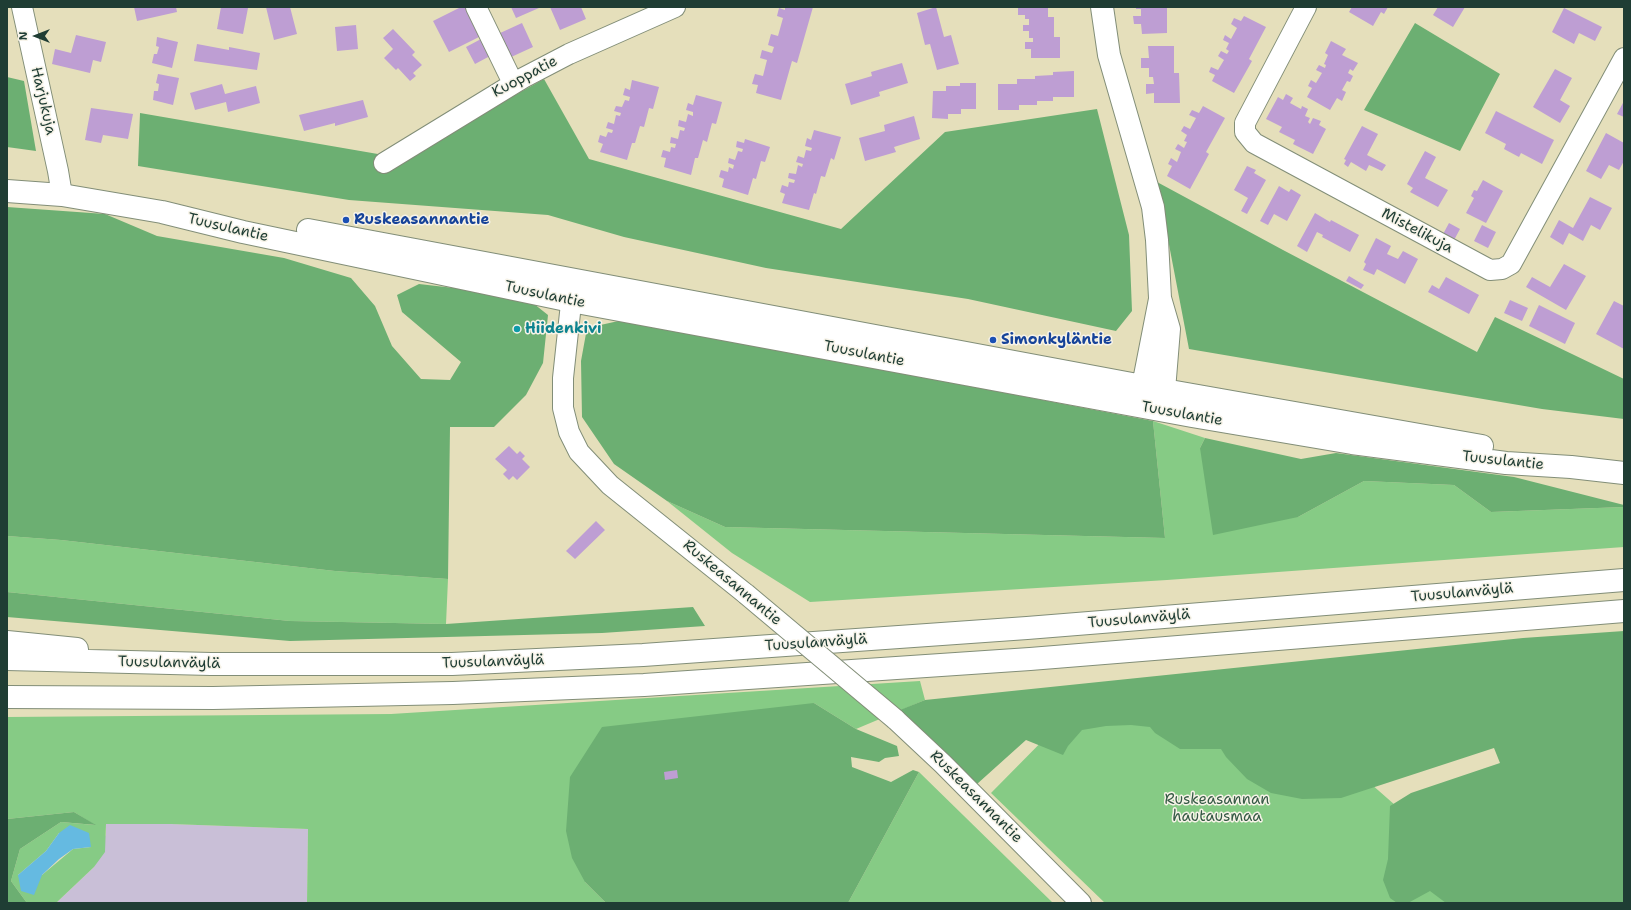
<!DOCTYPE html>
<meta charset="utf-8">
<style>
body{margin:0}
#map{position:relative;width:1631px;height:910px;overflow:hidden;background:#e5dfbb;font-family:"Shantell Sans",sans-serif}
canvas{display:block}
.frame{position:absolute;inset:0;border:8px solid #1f3d34;pointer-events:none}
.north{position:absolute;left:16px;top:16px;width:40px;height:40px;-webkit-text-stroke:3px #f7f3e8;paint-order:stroke;rotate:270deg;font-size:11px;font-weight:700;line-height:16px;text-align:center;color:#1f3d34}
.north::after{content:'';display:block;margin:auto;width:14px;height:18px;background:#1f3d34;clip-path:polygon(50% 0,100% 100%,50% 72%,0 100%)}
</style>
<div id="map">
<canvas width="1631" height="910"></canvas>
<div class="frame"></div>
<div class="north">N</div>
</div>
<script>
const ctx = document.querySelector('canvas').getContext('2d');
ctx.lineJoin = 'round';
function fillPath(path, color) { ctx.fillStyle = color; ctx.fill(path, 'evenodd'); }
const toPath = rows => new Path2D(rows.map(r => 'M' + r).join(''));
function trace(path, color, width, dash) { ctx.strokeStyle = color; ctx.lineWidth = width; ctx.lineCap = dash ? 'butt' : 'round'; ctx.setLineDash(dash || []); ctx.stroke(path); }
function write(font, color, halo, rows, align = 'center') {
  ctx.font = font + ' "Shantell Sans",sans-serif'; ctx.lineWidth = 3; ctx.setLineDash([]); ctx.textBaseline = 'middle'; ctx.strokeStyle = halo; ctx.fillStyle = color; for (const [text, x, y, turn = 0] of rows) {
    ctx.save(); ctx.translate(x, y); ctx.rotate((+turn || 0) * Math.PI / 180); ctx.textAlign = isNaN(turn) ? turn : align; if (halo) ctx.strokeText(text, 0, 0); ctx.fillText(text, 0, 0); ctx.restore();
  }
}
const industrial = toPath([
 [106,824,171,824,308,829,307,903,56,903,94,867,106,834]
]);
const green = toPath([
 [1153,421,1205,438,1200,448,1298,517,1364,481,1454,485,1491,512,1624,507,1624,547,1167,580,810,602,732,553,667,501,725,527,1165,538],
 [7,536,61,540,335,571,448,579,446,624,290,621,7,592],
 [920,681,925,700,856,729,814,703,585,882,606,903,307,903,308,829,171,824,106,824,105,852,94,867,56,903,27,903,11,881,20,849,61,822,95,825,74,812,7,819,7,717,391,714],
 [59,833,91,847,73,849,42,875,18,875,46,851],
 [1267,713,1346,762,1428,834,1465,903,1105,903,991,793,1067,716],
 [919,772,1053,903,848,903]
]);
const forest = toPath([
 [1415,23,1500,74,1460,151,1364,110],
 [7,77,24,81,36,151,7,147],
 [544,79,589,159,841,229,945,132,1097,109,1129,235,1132,311,1116,331,968,299,766,268,624,237,548,215,349,200,138,166,140,113,401,158],
 [1157,182,1283,250,1477,352,1495,317,1624,379,1624,419,1542,409,1189,349],
 [7,207,105,214,157,236,284,258,351,278,375,306,392,346,421,379,450,380,461,362,402,312,397,295,419,284,524,296,548,315,543,363,526,395,494,427,450,427,448,579,335,571,61,540,7,536],
 [623,320,1153,421,1165,538,725,527,667,501,614,464,582,417,581,361,587,328],
 [1205,438,1301,459,1336,453,1514,477,1624,505,1624,507,1491,512,1454,485,1364,481,1298,517,1213,535,1200,448],
 [7,592,290,621,446,624,693,607,705,626,602,633,290,641,7,617],
 [1624,631,1624,903,1446,903,1430,891,1408,903,1397,903,1390,898,1383,880,1388,859,1390,806,1411,793,1500,763,1494,748,1341,798,1302,799,1271,793,1247,779,1226,757,1221,749,1180,749,1155,733,1150,727,1131,725,1106,726,1082,730,1068,746,1063,755,1026,740,977,784,900,710,925,700,1523,638],
 [814,703,856,729,897,746,899,756,885,758,879,762,851,757,852,767,891,782,913,770,919,772,848,903,606,903,585,882,572,858,566,831,570,777,602,727],
 [74,812,96,825,61,822,20,849,11,881,27,903,7,903,7,819]
]);
const water = toPath([
 [70,825,89,833,91,847,73,849,59,859,42,875,34,895,21,891,18,875,46,851,59,833]
]);
const building = toPath([
 [134,7,176,7,177,12,137,21],
 [221,7,248,8,243,34,217,29],
 [266,7,290,7,297,34,274,40],
 [461,7,467,7,481,36,449,52,433,21],
 [511,7,539,7,539,8,516,18],
 [550,7,581,7,586,19,560,30],
 [785,7,813,7,797,63,792,61,781,100,756,93,758,85,752,84,755,74,763,76,767,60,760,58,762,50,772,53,774,47,768,45,771,34,778,36,783,18,777,16,779,8,785,10],
 [936,7,944,37,951,35,959,64,937,70,930,44,925,45,917,13],
 [1018,7,1048,7,1048,17,1054,17,1054,37,1060,37,1060,58,1031,58,1031,49,1025,49,1025,42,1033,42,1033,38,1029,38,1029,31,1023,31,1023,25,1029,25,1029,19,1025,19,1025,15,1018,15],
 [1136,7,1167,7,1167,33,1142,34,1141,24,1134,24,1133,16,1141,16,1141,9,1136,9],
 [1352,7,1388,7,1384,14,1381,12,1373,26,1349,12],
 [1438,7,1465,7,1453,27,1433,15],
 [1564,8,1602,27,1595,41,1579,33,1574,44,1552,32],
 [1244,16,1266,27,1249,59,1252,61,1234,93,1212,81,1215,75,1209,72,1211,67,1218,70,1224,60,1218,56,1221,51,1227,54,1229,51,1226,49,1229,43,1223,40,1225,35,1231,39,1237,28,1231,24,1234,18,1241,21],
 [522,23,533,47,509,58,498,34],
 [356,25,358,49,337,51,335,27],
 [393,29,415,52,412,55,422,65,413,73,416,76,410,81,398,68,396,70,384,58,393,49,383,38],
 [76,35,106,42,101,62,93,60,90,73,52,64,55,49,71,53],
 [157,37,178,42,172,68,152,63,154,54,157,54,159,47,156,46],
 [481,39,490,56,475,64,466,47],
 [1331,41,1346,49,1342,55,1358,63,1353,71,1350,69,1348,73,1353,76,1350,82,1347,81,1342,90,1346,92,1342,101,1337,98,1330,110,1307,97,1312,88,1308,86,1311,80,1316,83,1322,73,1316,70,1319,65,1325,68,1326,65,1324,64,1328,55,1325,53],
 [197,44,229,50,229,47,260,53,257,70,194,61],
 [1148,46,1174,46,1174,73,1179,73,1180,103,1154,103,1154,93,1146,94,1146,84,1154,84,1153,77,1149,77,1149,68,1141,68,1141,58,1149,58],
 [902,63,908,83,879,92,880,96,851,105,845,84,872,76,871,72],
 [1555,69,1572,78,1560,100,1570,106,1560,123,1533,107],
 [1074,71,1074,97,1053,97,1053,101,1037,101,1037,105,1019,105,1019,110,998,110,998,84,1017,84,1017,79,1035,79,1035,76,1053,75,1053,72],
 [158,74,179,78,173,105,153,100,154,91,158,91,159,84,156,83],
 [632,80,659,87,653,109,649,108,644,127,640,126,635,143,632,143,627,160,600,152,603,144,598,142,600,135,606,137,608,132,612,133,613,130,606,128,608,122,614,124,616,115,620,116,621,113,614,111,616,106,622,107,625,100,629,101,630,97,623,95,625,88,630,90],
 [960,83,976,83,976,109,961,109,961,114,948,114,948,119,932,118,933,91,946,91,946,86,960,86],
 [222,84,225,94,256,86,260,103,228,112,226,102,195,110,190,93],
 [1286,94,1293,98,1290,103,1301,109,1302,106,1308,109,1305,116,1310,118,1308,122,1310,124,1313,118,1321,121,1319,125,1326,129,1313,154,1293,144,1295,140,1279,132,1282,127,1266,119,1278,97,1283,100],
 [696,95,722,102,716,124,712,123,707,142,703,140,698,158,695,158,691,175,664,167,666,158,661,157,663,150,670,152,671,147,675,148,676,144,670,143,671,137,678,139,680,130,684,131,685,128,678,126,679,120,686,122,688,114,693,116,693,112,686,110,688,103,693,105],
 [363,100,368,117,335,126,335,123,304,131,299,115],
 [1624,101,1624,117,1617,114],
 [1203,106,1225,118,1206,152,1209,154,1190,189,1167,176,1172,166,1168,164,1171,158,1177,162,1181,152,1175,149,1178,144,1184,148,1187,142,1184,141,1187,135,1181,131,1184,126,1190,129,1196,118,1189,115,1192,110,1199,113],
 [91,108,133,114,128,139,103,135,101,143,85,140],
 [1496,111,1554,140,1542,164,1521,153,1519,157,1504,149,1506,144,1485,133],
 [914,116,920,139,894,147,896,152,865,161,859,138,885,131,884,125],
 [1362,126,1378,134,1367,155,1386,165,1382,171,1369,165,1366,171,1351,162,1348,167,1344,164,1346,160,1344,159],
 [814,130,841,137,834,160,831,158,825,177,821,176,816,194,814,193,809,210,782,203,785,194,780,192,782,185,788,187,789,182,794,183,795,180,788,178,789,173,796,174,798,165,802,167,803,164,796,162,798,156,804,158,806,150,811,151,812,148,805,146,807,138,811,140],
 [1606,133,1624,143,1624,161,1619,170,1609,165,1601,179,1586,171],
 [745,139,770,147,765,162,761,161,756,179,753,178,748,195,722,187,724,179,719,177,721,170,728,172,729,167,733,169,734,165,728,163,729,158,735,160,738,151,742,152,743,149,736,147,737,141,744,143],
 [1425,151,1436,157,1425,178,1448,190,1438,207,1410,192,1413,188,1407,184],
 [1247,166,1256,170,1254,173,1266,180,1247,214,1241,211,1248,198,1234,190],
 [1483,180,1503,191,1486,223,1466,213,1474,198,1471,196,1474,190,1477,191],
 [1279,186,1289,192,1291,189,1301,195,1287,221,1274,214,1268,225,1260,221],
 [1590,197,1612,208,1600,230,1591,225,1583,241,1569,233,1563,245,1550,237,1559,220,1573,228],
 [1315,213,1330,222,1331,220,1359,235,1350,252,1322,237,1323,235,1317,232,1307,252,1297,246],
 [1449,223,1460,229,1453,242,1442,236],
 [1482,225,1496,232,1488,248,1474,241],
 [1376,238,1391,246,1387,254,1398,259,1403,251,1418,259,1405,284,1377,269,1374,275,1363,270,1366,264,1364,262],
 [1564,264,1586,276,1566,310,1526,287,1532,277,1550,287],
 [1349,276,1364,285,1361,289,1346,281],
 [1446,277,1479,295,1469,314,1428,292,1432,285,1439,289],
 [1510,300,1528,308,1522,321,1504,313],
 [1614,301,1624,306,1624,349,1596,334],
 [1539,305,1575,323,1565,344,1529,326],
 [509,446,517,454,520,451,525,456,522,459,530,467,517,480,513,476,509,480,503,474,507,470,495,459],
 [596,521,605,530,575,559,566,551],
 [677,770,678,778,665,780,664,772]
]);
const minor = toPath([
 [22,7,58,171,62,195],
 [476,7,513,83],
 [1306,7,1245,123,1245,132,1254,143,1490,270,1502,269,1511,264,1624,58],
 [384,163,523,78,569,54,675,7],
 [573,285,563,378,563,408,569,432,579,452,610,485,746,594],
 [895,719,943,764,1081,903]
]);
const major = toPath([
 [1102,7,1109,55,1153,207,1157,240,1160,298,1169,329,1164,390,1156,401],
 [7,191,62,195,162,212,243,232,571,301,1192,416,1352,443,1506,463,1571,467,1624,473],
 [308,230,1164,390,1482,446],
 [1147,399,1143,386,1160,299]
]);
const highway = toPath([
 [7,642,77,649],
 [7,659,211,664,452,664,643,655,1027,628,1624,580],
 [7,697,213,698,453,693,644,685,1030,659,1624,611]
]);
const minorBridge = toPath([
 [746,594,895,719]
]);
const markers = [
 [346,220,4,"#1a4fb4"],
 [517,329,4,"#0f9aa8"],
 [993,340,4,"#1a4fb4"]
];
const streetNames = [
 ["Kuoppatie",525,77,-28],
 ["Harjukuja",43,101,77],
 ["Tuusulantie",228,228,13],
 ["Mistelikuja",1417,231,28],
 ["Tuusulantie",545,295,12],
 ["Tuusulantie",864,354,11],
 ["Tuusulantie",1182,414,10],
 ["Tuusulantie",1503,461,6],
 ["Ruskeasannantie",732,583,40],
 ["Tuusulanväylä",1462,593,-5],
 ["Tuusulanväylä",1139,619,-5],
 ["Tuusulanväylä",816,643,-4],
 ["Tuusulanväylä",493,662,-2],
 ["Tuusulanväylä",169,663,1],
 ["Ruskeasannantie",976,797,45]
];
const transitNames = [
 ["Ruskeasannantie",354,220],
 ["Simonkyläntie",1001,340]
];
const cultureNames = [
 ["Hiidenkivi",525,329]
];
const parkNames = [
 ["Ruskeasannan",1217,800],
 ["hautausmaa",1217,817]
];
fillPath(industrial, '#c9bfd7');
fillPath(green, '#86cb85');
fillPath(forest, '#6caf72');
fillPath(water, '#65bae1');
fillPath(building, '#be9ed3');
trace(minor, '#828e78', 22);
trace(major, '#828e78', 24);
trace(highway, '#828e78', 24);
trace(minor, '#fff', 20);
trace(major, '#fff', 22);
trace(highway, '#fff', 22);
trace(minorBridge, '#828e78', 22, []);
trace(minorBridge, '#fff', 20);
for (const [x, y, r, color] of markers) { const dot = new Path2D(); dot.arc(x, y, r, 0, 2 * Math.PI); ctx.fillStyle = color; ctx.fill(dot); trace(dot, '#f7f3e8', 1.5); }
write('15px', '#1f3d34', '#f7f3e8', streetNames);
write('bold 15px', '#164399', '#f7f3e8', transitNames, 'left');
write('bold 15px', '#0d838f', '#f7f3e8', cultureNames, 'left');
write('15px', '#345944', '#f7f3e8', parkNames);
</script>
